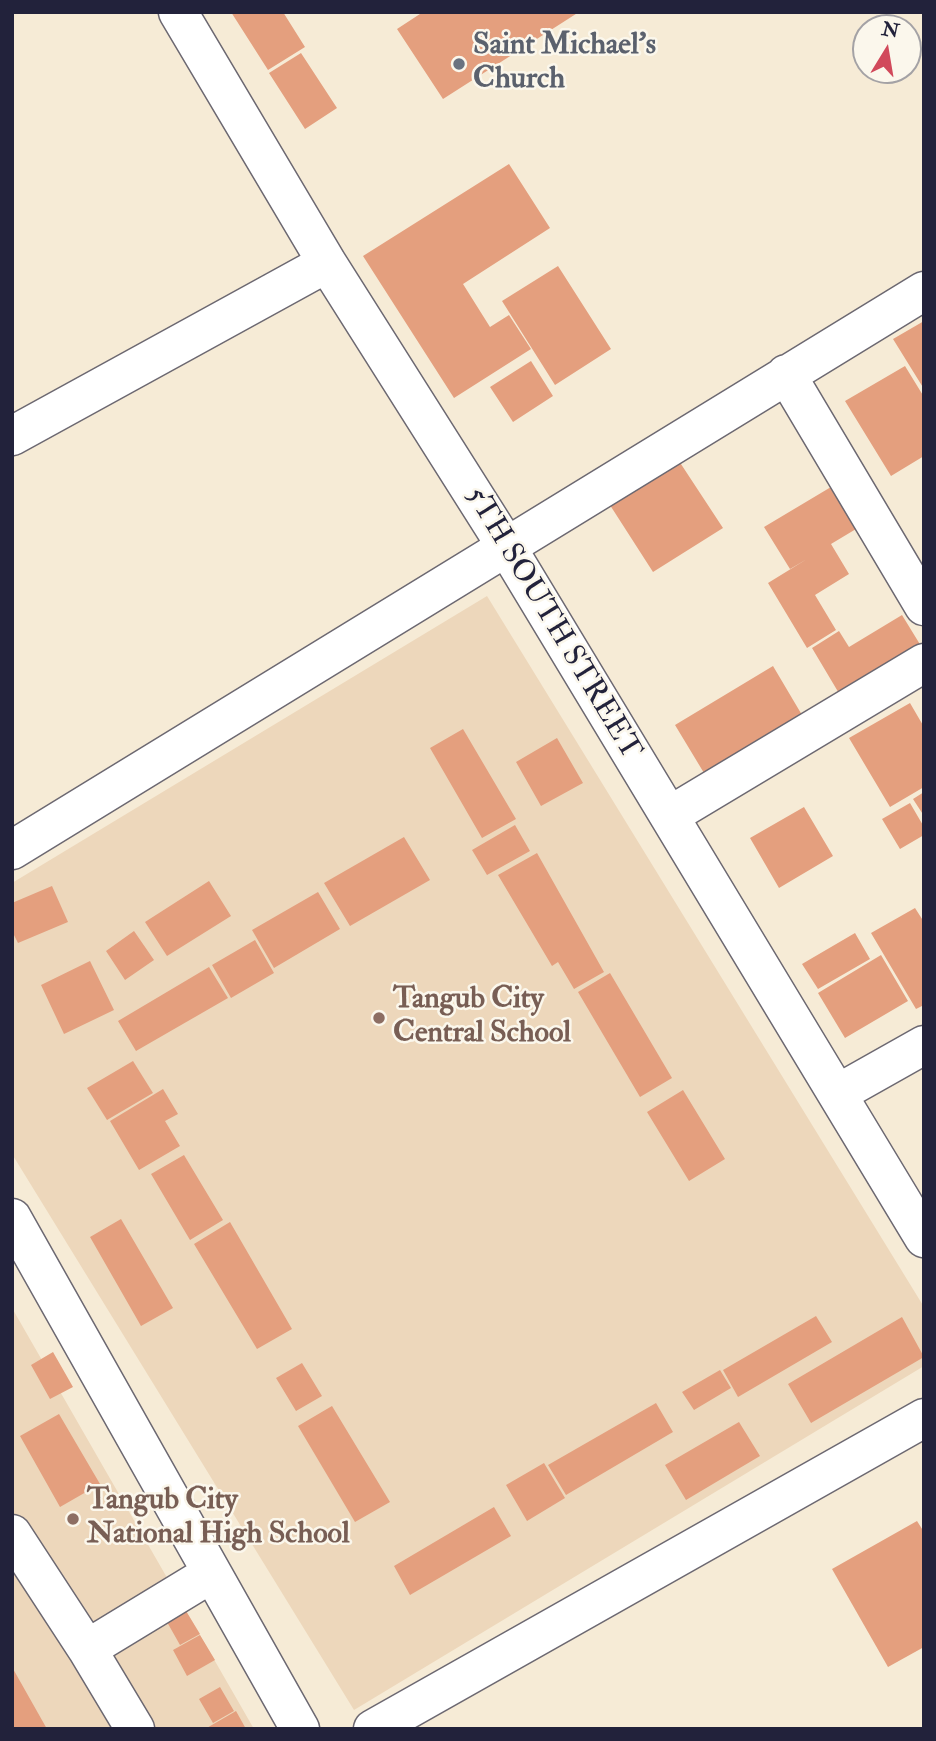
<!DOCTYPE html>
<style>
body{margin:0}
#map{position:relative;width:936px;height:1741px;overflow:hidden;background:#f6ebd6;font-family:"IM FELL Double Pica",serif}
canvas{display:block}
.frame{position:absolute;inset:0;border:14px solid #22223b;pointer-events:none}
.north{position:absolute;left:852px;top:14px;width:70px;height:70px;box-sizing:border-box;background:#fbf7ec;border:2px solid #a4a2a5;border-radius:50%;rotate:11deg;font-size:19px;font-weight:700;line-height:28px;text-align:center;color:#22223b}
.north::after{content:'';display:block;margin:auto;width:24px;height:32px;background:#d1495b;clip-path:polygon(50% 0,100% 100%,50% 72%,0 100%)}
</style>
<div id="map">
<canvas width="936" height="1741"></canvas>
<div class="frame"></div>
<div class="north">N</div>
</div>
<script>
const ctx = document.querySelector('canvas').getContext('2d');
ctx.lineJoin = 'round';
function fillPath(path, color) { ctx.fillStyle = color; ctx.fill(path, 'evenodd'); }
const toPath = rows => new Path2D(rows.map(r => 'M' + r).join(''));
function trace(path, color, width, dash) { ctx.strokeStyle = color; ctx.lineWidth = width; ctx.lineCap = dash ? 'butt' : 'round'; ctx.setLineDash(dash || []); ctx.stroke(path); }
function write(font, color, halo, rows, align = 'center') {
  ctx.font = font + ' "IM FELL Double Pica",serif'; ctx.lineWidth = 5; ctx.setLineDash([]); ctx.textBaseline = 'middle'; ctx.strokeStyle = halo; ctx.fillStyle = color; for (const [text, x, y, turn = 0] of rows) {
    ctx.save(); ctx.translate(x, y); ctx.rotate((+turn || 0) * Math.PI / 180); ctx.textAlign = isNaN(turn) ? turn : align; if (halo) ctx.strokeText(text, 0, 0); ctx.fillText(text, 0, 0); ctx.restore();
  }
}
const built = toPath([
 [487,596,924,1307,924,1366,354,1710,12,1154,12,883],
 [12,1308,254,1729,12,1729]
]);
const building = toPath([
 [231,12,283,12,305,47,268,70],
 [423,12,579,12,443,99,397,29],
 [301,53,337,108,305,129,269,73],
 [509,164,550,228,463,284,490,327,509,315,531,349,454,398,363,256],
 [558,266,611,349,555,385,502,301],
 [924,321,924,389,893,339],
 [531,361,553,396,513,422,490,387],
 [905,366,924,397,924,456,891,476,845,401],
 [677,458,723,528,653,572,608,502],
 [831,487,856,529,831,544,849,574,815,595,836,630,807,648,768,583,807,559,790,569,764,527],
 [902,615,921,646,840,695,812,648,839,631,849,647],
 [773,666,802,715,704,773,675,725],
 [910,703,924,727,924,787,890,807,849,738],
 [463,729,516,819,482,838,430,748],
 [557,738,583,783,541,806,516,762],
 [924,792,924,816,913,799],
 [910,803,924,827,924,835,900,849,882,819],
 [804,807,833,856,779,888,750,838],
 [515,825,530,851,487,875,472,850],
 [404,837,430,880,350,926,324,883],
 [537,853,604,972,574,989,558,962,552,966,498,875],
 [209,881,231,916,167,956,145,922],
 [52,886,68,922,18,943,12,931,12,903],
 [318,892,340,929,274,968,252,930],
 [915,908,924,922,924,1005,916,1009,871,933],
 [134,931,154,960,125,980,106,951],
 [855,933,870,959,818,989,802,964],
 [255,940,274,973,231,998,212,965],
 [881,955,908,1001,845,1038,818,993],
 [90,961,114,1010,64,1034,41,985],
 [209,967,228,998,136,1051,118,1021],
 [610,973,672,1078,640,1097,578,992],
 [133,1061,153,1093,107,1120,87,1088],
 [163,1089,178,1114,165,1121,180,1146,139,1170,110,1121],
 [683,1090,725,1159,689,1181,647,1112],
 [184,1155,223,1220,190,1240,151,1174],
 [121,1219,173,1308,141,1326,90,1237],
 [230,1222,292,1329,257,1349,194,1244],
 [816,1316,832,1342,738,1397,723,1370],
 [902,1317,924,1357,811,1423,788,1384],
 [53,1352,73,1387,50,1399,31,1365],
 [302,1363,322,1396,296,1411,276,1378],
 [720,1370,731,1388,694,1410,682,1392],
 [656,1403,673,1432,566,1495,548,1465],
 [332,1406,390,1502,355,1522,298,1426],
 [59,1414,100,1484,60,1507,20,1436],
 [739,1422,760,1456,686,1500,665,1465],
 [544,1463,565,1498,527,1521,506,1485],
 [494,1507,511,1536,410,1595,394,1566],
 [917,1521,924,1532,924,1647,888,1667,832,1569],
 [186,1611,200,1634,180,1645,167,1622],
 [200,1635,215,1660,187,1676,173,1650],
 [12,1667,47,1729,12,1729],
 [220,1687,234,1711,213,1723,199,1699],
 [236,1711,246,1729,205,1729]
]);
const minor = toPath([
 [178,12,327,263,506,546,924,1238],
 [786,374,924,606],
 [12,436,327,263],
 [669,816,924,663],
 [12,850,924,291],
 [837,1094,924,1045],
 [12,1218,300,1729],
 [12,1534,87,1649,135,1729],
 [87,1649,212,1573],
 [373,1729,924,1418]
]);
const markers = [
 [459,64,7,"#6b7280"],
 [379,1018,7,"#8d6e63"],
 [73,1519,7,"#8d6e63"]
];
const worshipNames = [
 ["Saint Michael's",473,47],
 ["Church",473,81]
];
const streetNames = [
 ["5TH SOUTH STREET",552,624,59]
];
const educationNames = [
 ["Tangub City",393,1001],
 ["Central School",393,1035],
 ["Tangub City",87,1502],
 ["National High School",87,1536]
];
fillPath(built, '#edd7bb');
fillPath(building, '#e49f7e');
trace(minor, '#6c6871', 41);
trace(minor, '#fff', 38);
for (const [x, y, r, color] of markers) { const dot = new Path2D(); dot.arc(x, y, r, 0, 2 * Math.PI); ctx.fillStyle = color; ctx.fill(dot); trace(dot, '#fbf7ec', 2.5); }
write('bold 30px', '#5b616d', '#fbf7ec', worshipNames, 'left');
write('30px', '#22223b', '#fbf7ec', streetNames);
write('bold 30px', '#785e54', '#fbf7ec', educationNames, 'left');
</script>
